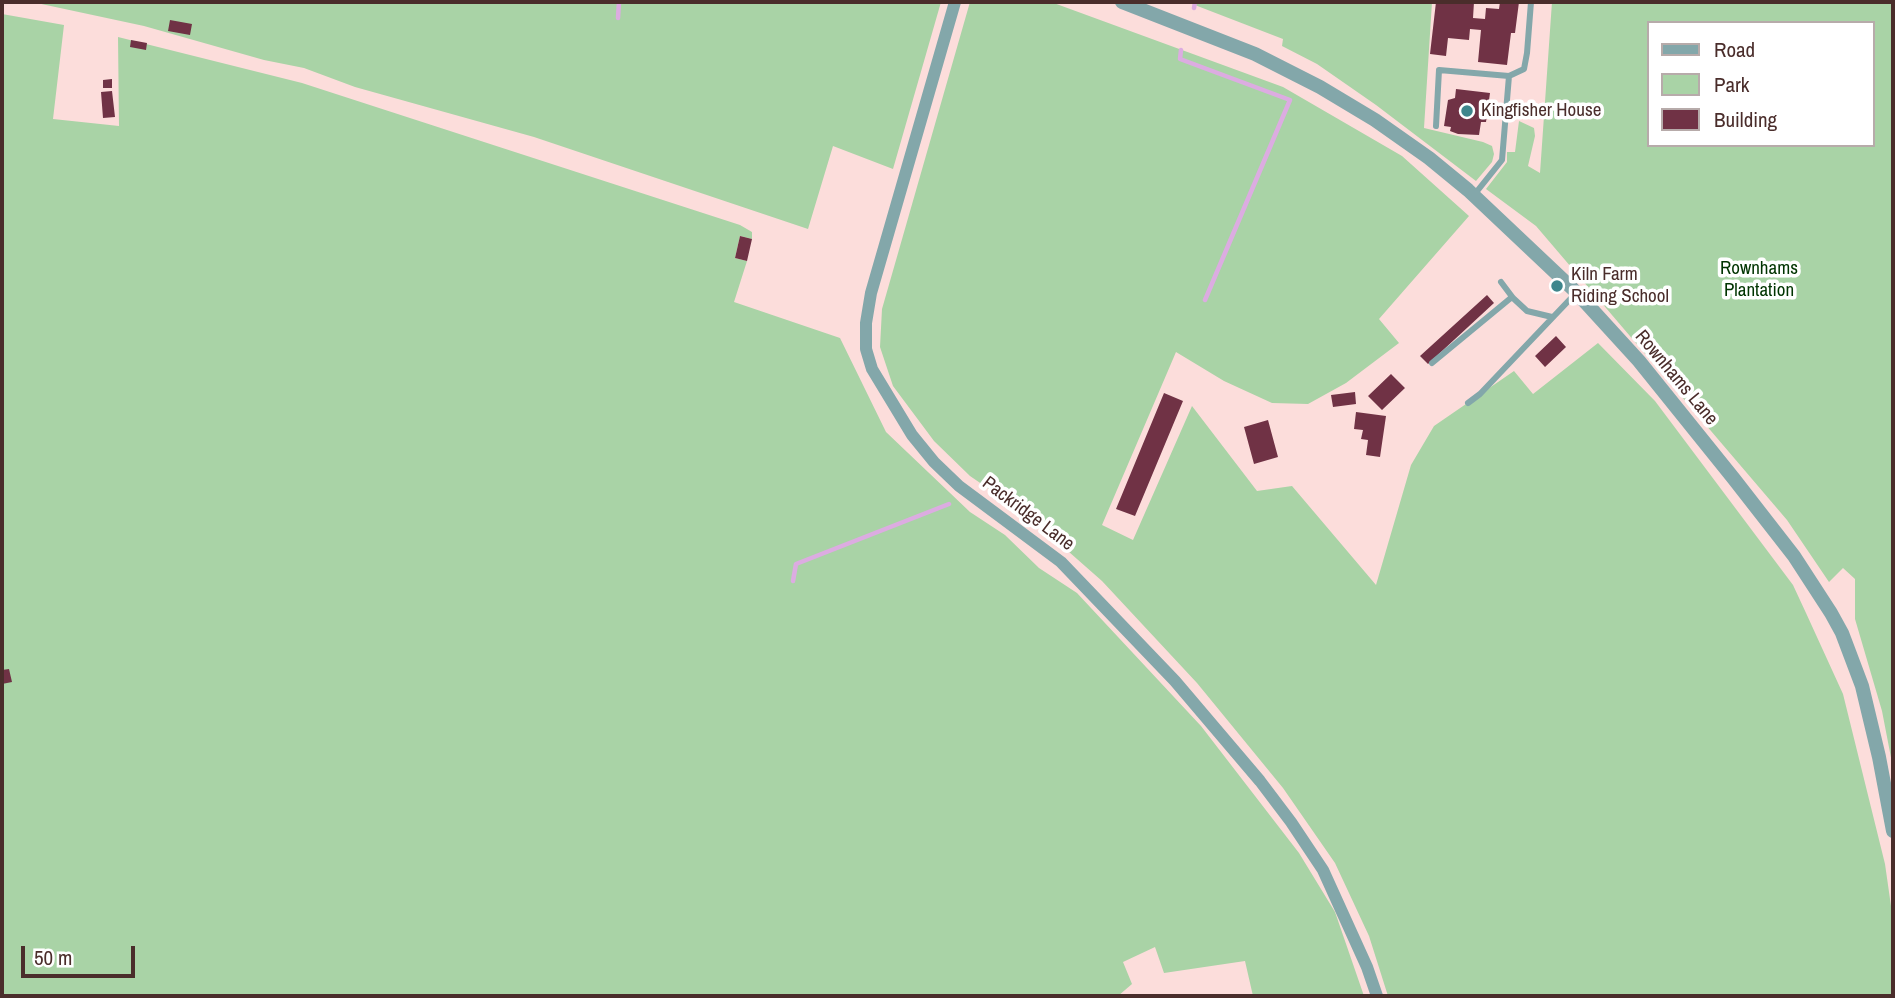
<!DOCTYPE html>
<style>
body{margin:0}
#map{position:relative;width:1895px;height:998px;overflow:hidden;background:#fcdddb;font-family:"Archivo Narrow",sans-serif}
canvas{display:block}
.frame{position:absolute;inset:0;border:4px solid #4a2d2b;pointer-events:none}
.legend{position:absolute;left:1647px;top:21px;width:228px;height:126px;box-sizing:border-box;background:#fff;border:2px solid #b7abaa;margin:0;padding:9px 12px;list-style:none;font-size:21px;color:#4a2d2b}
.legend li{display:flex;align-items:center;gap:14px;height:35px}
.legend b{width:35px;border:2px solid #b7abaa}
.scale{position:absolute;left:21px;top:946px;width:114px;height:32px;box-sizing:border-box;border:4px solid #4a2d2b;border-top:0;padding-left:9px;font-size:21px;line-height:24px;white-space:nowrap;color:#4a2d2b;-webkit-text-stroke:5px #fff;paint-order:stroke}
</style>
<div id="map">
<canvas width="1895" height="998"></canvas>
<div class="frame"></div>
<ul class="legend">
<li><b style="height:9px;background:#83a7aa"></b>Road</li>
<li><b style="height:19px;background:#a9d3a6"></b>Park</li>
<li><b style="height:19px;background:#703245"></b>Building</li>
</ul>
<div class="scale">50 m</div>
</div>
<script>
const ctx = document.querySelector('canvas').getContext('2d');
ctx.lineJoin = 'round';
function fillPath(path, color) { ctx.fillStyle = color; ctx.fill(path, 'evenodd'); }
const toPath = rows => new Path2D(rows.map(r => 'M' + r).join(''));
function trace(path, color, width, dash) { ctx.strokeStyle = color; ctx.lineWidth = width; ctx.lineCap = dash ? 'butt' : 'round'; ctx.setLineDash(dash || []); ctx.stroke(path); }
function write(font, color, halo, rows, align = 'center') {
  ctx.font = font + ' "Archivo Narrow",sans-serif'; ctx.lineWidth = 7; ctx.setLineDash([]); ctx.textBaseline = 'middle'; ctx.strokeStyle = halo; ctx.fillStyle = color; for (const [text, x, y, turn = 0] of rows) {
    ctx.save(); ctx.translate(x, y); ctx.rotate((+turn || 0) * Math.PI / 180); ctx.textAlign = isNaN(turn) ? turn : align; if (halo) ctx.strokeText(text, 0, 0); ctx.fillText(text, 0, 0); ctx.restore();
  }
}
const green = toPath([
 [32,2,941,2,893,169,833,146,808,229,534,137,355,87,304,68,264,60,144,26],
 [970,2,1051,2,1283,87,1402,156,1469,216,1379,319,1399,343,1346,383,1308,404,1272,403,1224,381,1176,352,1102,525,1133,540,1192,406,1257,491,1292,486,1376,585,1411,465,1434,426,1514,371,1533,394,1598,343,1655,401,1793,585,1806,613,1843,694,1885,864,1893,920,1893,996,1388,996,1369,936,1335,863,1283,788,1197,683,1102,581,1027,515,970,476,934,441,893,386,880,347,882,309],
 [1187,2,1432,2,1424,128,1483,142,1492,146,1494,154,1492,162,1476,181,1376,105,1317,64,1282,46,1283,39],
 [1552,2,1893,2,1893,768,1882,711,1855,619,1855,579,1843,568,1829,582,1787,520,1536,226,1486,189,1507,162,1507,152,1515,152,1519,121,1534,128,1535,136,1528,166,1540,173],
 [1648,23,1872,23,1872,145,1648,145],
 [2,14,64,25,53,119,119,126,118,37,302,83,740,225,752,232,752,239,740,236,735,258,747,261,734,302,840,338,886,432,970,512,1005,535,1039,568,1077,593,1201,726,1299,853,1335,912,1364,996,1253,996,1245,961,1164,973,1155,947,1123,962,1132,984,1118,996,2,996]
]);
const stream = toPath([
 [1194,8,1195,2],
 [618,18,619,2],
 [1181,50,1180,59,1290,100,1205,300],
 [793,581,796,564,949,504]
]);
const building = toPath([
 [1436,2,1474,2,1473,18,1485,19,1486,8,1499,9,1500,2,1519,2,1515,33,1511,33,1507,65,1478,62,1481,30,1470,29,1469,40,1448,38,1446,56,1430,54],
 [170,20,192,24,190,35,168,31],
 [131,40,147,43,146,50,130,47],
 [112,79,112,88,103,88,103,80],
 [1456,89,1490,93,1486,122,1481,122,1479,135,1458,134,1450,131,1451,127,1444,126,1448,100,1455,98],
 [112,91,115,117,103,118,101,92],
 [740,236,752,239,747,261,735,258],
 [1487,295,1494,303,1428,364,1420,356],
 [1556,336,1566,347,1545,367,1535,356],
 [1391,374,1405,388,1382,410,1368,396],
 [1355,392,1356,404,1333,407,1331,395],
 [1164,393,1183,401,1135,516,1116,509],
 [1356,412,1386,416,1380,457,1366,455,1368,440,1361,439,1363,430,1354,429],
 [1268,420,1278,457,1254,464,1244,427],
 [9,669,12,682,2,684,2,670]
]);
const service = toPath([
 [1436,126,1439,70,1509,76],
 [1474,195,1502,160,1509,76,1524,69,1527,53,1531,2],
 [1501,282,1513,298,1527,311,1552,317],
 [1432,363,1512,297],
 [1468,403,1480,394,1575,294]
]);
const minor = toPath([
 [955,2,871,293,866,323,866,349,872,369,912,435,934,462,959,486,1061,562,1175,681,1260,781,1291,822,1323,870,1367,967,1377,996]
]);
const tertiary = toPath([
 [1122,2,1255,54,1320,87,1375,120,1429,158,1468,190,1576,292,1639,361,1734,479,1794,556,1831,613,1842,633,1862,686,1879,757,1893,831]
]);
const markers = [
 [1467,111,7,"#3e868c"],
 [1557,286,7,"#3e868c"]
];
const poiNames = [
 ["Kingfisher House",1481,111],
 ["Kiln Farm",1571,275],
 ["Riding School",1571,297]
];
const parkNames = [
 ["Rownhams",1759,269],
 ["Plantation",1759,291]
];
const streetNames = [
 ["Rownhams Lane",1676,378,50],
 ["Packridge Lane",1028,514,37]
];
fillPath(green, '#a9d3a6');
trace(stream, '#dcace1', 4.5);
fillPath(building, '#703245');
trace(service, '#83a7aa', 6);
trace(minor, '#83a7aa', 12);
trace(tertiary, '#83a7aa', 14);
for (const [x, y, r, color] of markers) { const dot = new Path2D(); dot.arc(x, y, r, 0, 2 * Math.PI); ctx.fillStyle = color; ctx.fill(dot); trace(dot, '#fff', 2.5); }
write('19px', '#4a2d2b', '#fff', poiNames, 'left');
write('19px', '#003401', '#fff', parkNames);
write('19px', '#4a2d2b', '#fff', streetNames);
</script>
